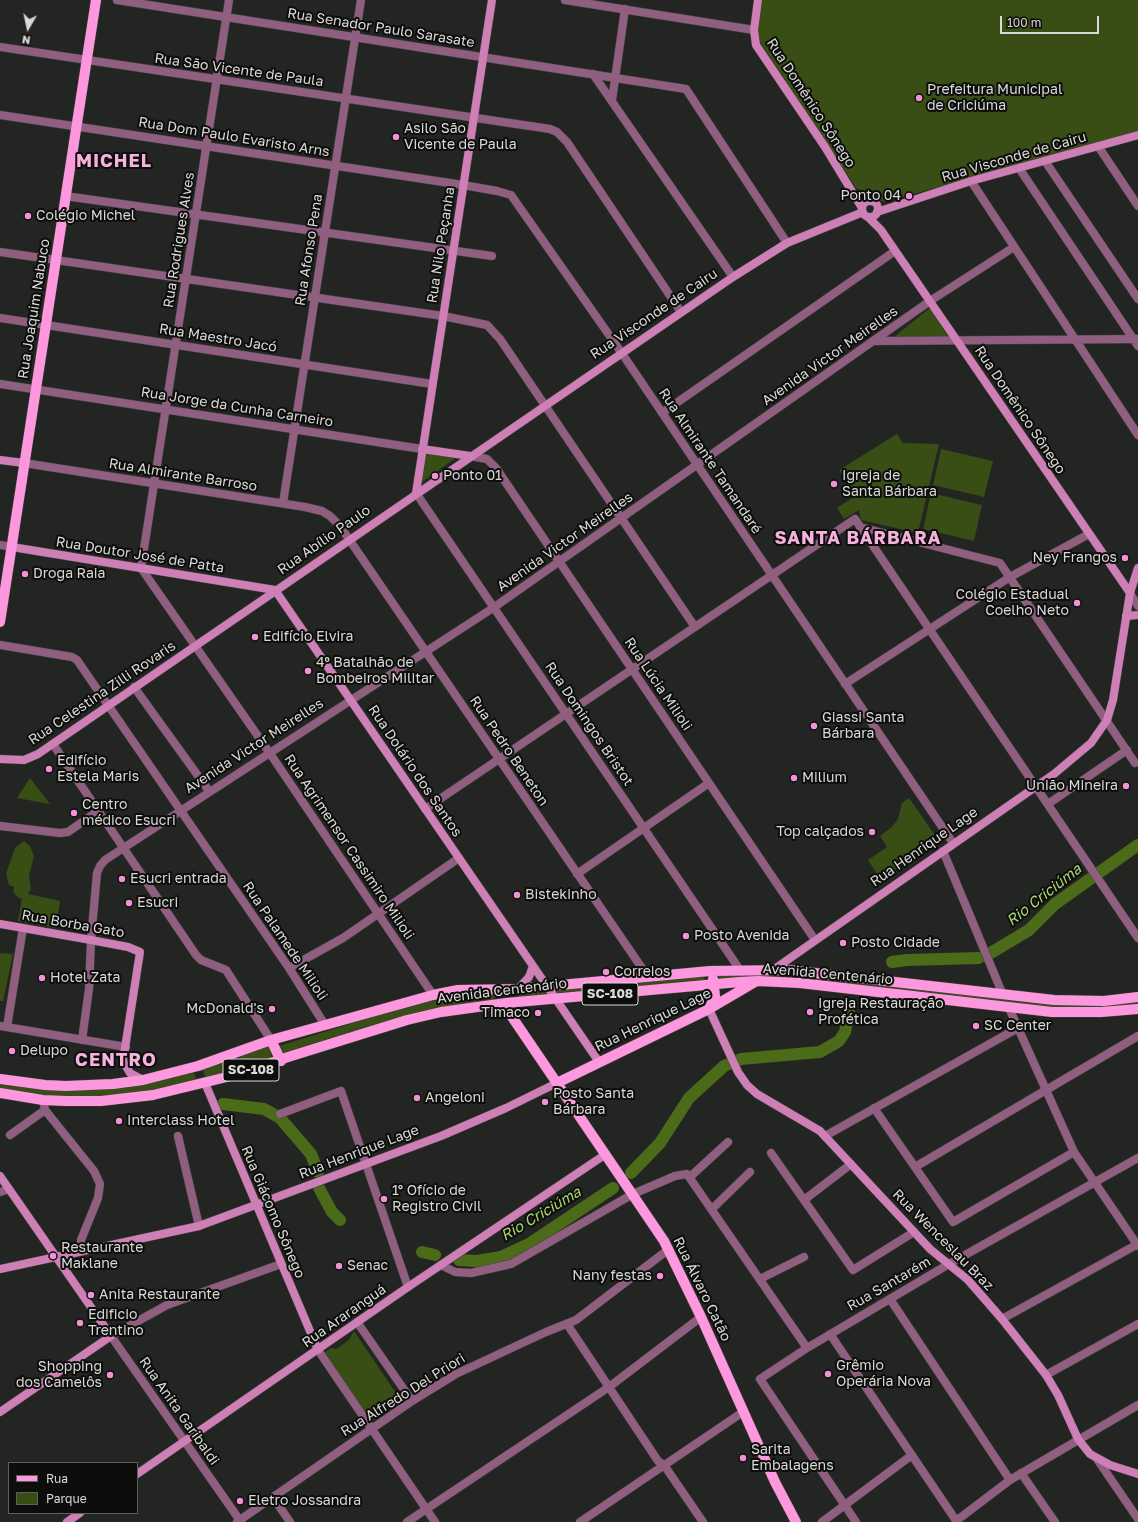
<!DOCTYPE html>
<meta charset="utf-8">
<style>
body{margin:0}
#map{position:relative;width:1138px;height:1522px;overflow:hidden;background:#232522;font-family:"Golos Text",sans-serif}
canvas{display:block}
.legend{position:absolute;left:8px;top:1462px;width:130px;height:52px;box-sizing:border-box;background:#0d0d0c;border:1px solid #5f5f5e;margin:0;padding:5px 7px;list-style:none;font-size:12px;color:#d9dad8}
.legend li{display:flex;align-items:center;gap:8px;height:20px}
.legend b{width:20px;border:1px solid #5f5f5e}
.north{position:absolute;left:8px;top:8px;width:40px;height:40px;-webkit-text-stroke:3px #0d0d0c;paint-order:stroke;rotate:189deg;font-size:11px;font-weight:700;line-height:16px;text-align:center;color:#d9dad8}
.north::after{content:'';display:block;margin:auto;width:14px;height:18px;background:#d9dad8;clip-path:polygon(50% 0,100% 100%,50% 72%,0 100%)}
.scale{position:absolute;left:1000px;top:16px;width:99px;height:18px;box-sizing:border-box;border:2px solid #d9dad8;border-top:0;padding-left:5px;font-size:12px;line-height:14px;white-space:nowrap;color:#d9dad8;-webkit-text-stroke:3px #0d0d0c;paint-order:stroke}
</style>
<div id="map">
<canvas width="1138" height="1522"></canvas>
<ul class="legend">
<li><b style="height:5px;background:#fe98de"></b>Rua</li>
<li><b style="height:11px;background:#384e14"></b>Parque</li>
</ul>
<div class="north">N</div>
<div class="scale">100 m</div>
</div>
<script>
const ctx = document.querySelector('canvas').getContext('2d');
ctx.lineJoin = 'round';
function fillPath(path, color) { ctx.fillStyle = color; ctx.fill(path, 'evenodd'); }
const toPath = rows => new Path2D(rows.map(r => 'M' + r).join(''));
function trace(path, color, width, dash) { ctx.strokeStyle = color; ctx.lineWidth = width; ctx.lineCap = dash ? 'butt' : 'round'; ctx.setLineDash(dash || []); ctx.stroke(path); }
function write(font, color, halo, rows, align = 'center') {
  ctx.font = font + ' "Golos Text",sans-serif'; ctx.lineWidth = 4; ctx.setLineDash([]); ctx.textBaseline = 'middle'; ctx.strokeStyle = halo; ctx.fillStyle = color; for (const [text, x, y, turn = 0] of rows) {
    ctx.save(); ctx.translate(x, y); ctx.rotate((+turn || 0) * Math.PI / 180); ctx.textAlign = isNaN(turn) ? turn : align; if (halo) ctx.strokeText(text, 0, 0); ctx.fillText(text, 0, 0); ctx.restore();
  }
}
const green = toPath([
 [762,0,1138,0,1138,133,884,202,856,188,760,42,757,36],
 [930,308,950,339,890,340],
 [897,434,903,443,939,444,918,533,861,520,859,510,844,519,837,508,855,496,839,470],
 [941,449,993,461,984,497,933,485],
 [426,451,458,456,421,483],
 [931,493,982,505,974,541,923,529],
 [30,778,50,804,17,798],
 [909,798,937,838,935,842,881,880,868,860,887,847,880,836,892,827,898,819,902,803],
 [24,841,30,846,34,856,29,876,31,889,28,894,60,901,56,928,18,921,22,898,20,899,13,892,14,887,9,885,6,874,15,848],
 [0,953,13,954,3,1001,0,1001],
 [763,972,972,994,1138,1000,1138,1007,1094,1011,920,995,721,982,717,974],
 [702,975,708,983,516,998,521,990],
 [501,992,492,1000,395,1019,283,1053,279,1046,359,1021,414,1005,453,996],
 [269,1046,272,1058,244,1068,240,1056],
 [234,1060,237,1071,207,1081,202,1069],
 [193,1071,197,1081,145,1092,108,1097,62,1098,0,1091,0,1082,64,1090],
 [354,1331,400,1399,369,1420,324,1353,331,1348,336,1349,349,1340]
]);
const river = toPath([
 [989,954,1029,930,1055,904,1138,845],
 [892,962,907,960,979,958],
 [223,1104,264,1109,280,1118,311,1154,318,1172],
 [631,1173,660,1143,689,1098,724,1066,741,1059,820,1052,839,1041,845,1032,850,1005],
 [319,1188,332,1212,340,1220],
 [422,1252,435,1255],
 [459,1260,477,1261,501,1257,529,1244,613,1188]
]);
const street = toPath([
 [117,0,686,89,787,243],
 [229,0,141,568,269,752,433,995],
 [565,0,754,30],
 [0,47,550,129,557,132,567,142,681,312],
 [593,74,733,277],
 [612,100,625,9],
 [0,115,463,185,497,191,511,195,621,352,953,843],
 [1098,146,1138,206],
 [1045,161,1138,299],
 [1019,168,1138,346],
 [971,181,1138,435],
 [65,196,492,256],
 [0,252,443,316,487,325,500,339,695,627],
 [0,318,432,384],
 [873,341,1138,339],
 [0,384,422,449],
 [662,413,895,251],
 [470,456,487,459,496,468,815,940],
 [24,463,305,507,322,511,330,516,340,526,648,977],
 [416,493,740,970],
 [283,503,361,0],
 [860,527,1000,563,1135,763],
 [0,545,12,547],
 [1130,593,1138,606],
 [0,645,72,657,77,660,289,968,325,1025],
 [845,684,1010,577,1089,534],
 [134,687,209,791],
 [53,744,196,955,201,960,226,970,271,1040],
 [1048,804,1127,750],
 [425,809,855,519,1138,938],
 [0,826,60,833,68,832,98,811],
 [943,851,1003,995],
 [577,874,709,783],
 [289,968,343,938,459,858],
 [1009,1008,1074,1152,1138,1246],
 [0,1026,126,1047],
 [7,1027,23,928],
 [82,1040,89,989,91,940,97,873,100,866,105,860,493,608,930,301,1014,247],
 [43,1100,45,1110,94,1171,100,1184,98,1198,81,1240,81,1251],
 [874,1108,953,1222,1074,1152],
 [280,1114,341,1091,408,1287],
 [10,1135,45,1110],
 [178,1136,199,1226],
 [825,1136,1018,1028],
 [771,1153,853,1270,914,1232],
 [915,1167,1138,1036],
 [690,1177,728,1142],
 [0,1192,9,1189],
 [804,1200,851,1164],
 [712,1209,750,1172],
 [441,1265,455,1272,471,1273,511,1264,633,1194,675,1176,687,1174,807,1348],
 [760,1279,804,1257],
 [890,1299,1010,1480],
 [1002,1319,1138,1244],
 [357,1322,412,1401],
 [567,1324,658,1461,664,1465,703,1522],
 [830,1334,957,1522],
 [318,1350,435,1522],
 [1046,1375,1138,1324],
 [1097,1459,1138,1519],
 [1021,1473,1055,1522],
 [273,1497,290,1522],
 [956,1521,1010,1480,1138,1405],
 [237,1522,412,1401,456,1374,546,1332,576,1320,669,1249],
 [241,1522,111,1336,167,1305,281,1264],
 [407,1522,609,1387,701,1317],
 [580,1522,743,1412],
 [822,1522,912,1455],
 [856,1522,760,1379,807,1348,949,1264,1138,1158]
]);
const secondary = toPath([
 [758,0,754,30,756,45,825,147,862,208],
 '862 209a8 8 0 1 1 16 0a8 8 0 1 1-16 0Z',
 [877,212,971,181,1138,135],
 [868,217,881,230,1130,593],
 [422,449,470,456],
 [0,460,24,463],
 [416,493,492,0],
 [12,547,275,590,599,1062],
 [1126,616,1138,615],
 [0,759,24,760,38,754,733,277,787,243,863,212],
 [0,924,91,940,128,947,140,952,123,1061,130,1073,143,1080],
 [773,970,1054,774,1091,743,1107,720,1113,700,1130,593,1138,568],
 [518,989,529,977,533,966],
 [709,1009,738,1072,747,1085,757,1094,820,1131,930,1249,968,1280,1002,1319,1046,1375,1058,1395,1078,1439,1090,1454,1110,1465,1138,1474],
 [205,1083,318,1350],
 [0,1176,111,1336,0,1412],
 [0,1269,199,1226,441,1136,506,1108,557,1083],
 [137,1474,408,1287,606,1154],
 [67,1522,80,1513]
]);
const primary = toPath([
 [0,622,96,0],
 [506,1003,508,1011,664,1241,701,1317,775,1482,796,1522],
 [709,1009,715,996,713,979],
 [271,1040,281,1061],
 [0,1079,45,1085,66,1086,113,1084,143,1080,198,1066,271,1040,433,995,458,990,518,989,710,971,789,970,1054,1000,1104,1001,1138,997],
 [557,1083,709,1009,755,982],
 [0,1093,43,1100,66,1101,101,1101,153,1095,239,1074,288,1057,407,1020,441,1012,506,1003,739,982,758,981,800,983,1052,1012,1101,1012,1138,1009]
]);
const markers = [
 [919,98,4,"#f391d5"],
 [396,137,4,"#f391d5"],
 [909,196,4,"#f391d5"],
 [28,216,4,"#f391d5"],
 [435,476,4,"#f391d5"],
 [834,484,4,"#f391d5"],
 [1125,558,4,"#f391d5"],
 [25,574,4,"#f391d5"],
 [1077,603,4,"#f391d5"],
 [255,637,4,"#f391d5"],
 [308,671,4,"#f391d5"],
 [814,726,4,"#f391d5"],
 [49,769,4,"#f391d5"],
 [794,778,4,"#f391d5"],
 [1126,786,4,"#f391d5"],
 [74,813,4,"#f391d5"],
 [872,832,4,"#f391d5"],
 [122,879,4,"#f391d5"],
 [517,895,4,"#f391d5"],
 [129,903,4,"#f391d5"],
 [686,936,4,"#f391d5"],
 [843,943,4,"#f391d5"],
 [606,972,4,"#f391d5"],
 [42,978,4,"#f391d5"],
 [272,1009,4,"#f391d5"],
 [810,1012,4,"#f391d5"],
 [538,1013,4,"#f391d5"],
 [976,1026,4,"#f391d5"],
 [12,1051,4,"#f391d5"],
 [417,1098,4,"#f391d5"],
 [545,1102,4,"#f391d5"],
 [119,1121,4,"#f391d5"],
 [384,1199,4,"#f391d5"],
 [53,1256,4,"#f391d5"],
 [339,1266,4,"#f391d5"],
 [660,1276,4,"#f391d5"],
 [91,1295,4,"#f391d5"],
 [80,1323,4,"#f391d5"],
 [828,1374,4,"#f391d5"],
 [110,1375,4,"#f391d5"],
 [743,1458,4,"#f391d5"],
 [240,1501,4,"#f391d5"]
];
const shields = [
 [610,994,56],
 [251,1070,56]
];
const shieldNames = [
 ["SC-108",610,994],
 ["SC-108",251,1070]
];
const streetNames = [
 ["Rua Senador Paulo Sarasate",381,28,9],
 ["Rua São Vicente de Paula",239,70,8],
 ["Rua Domênico Sônego",811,103,57],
 ["Rua Dom Paulo Evaristo Arns",234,137,9],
 ["Rua Visconde de Cairu",1014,157,-16],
 ["Rua Rodrigues Alves",179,240,-81],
 ["Rua Nilo Peçanha",441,245,-81],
 ["Rua Afonso Pena",309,250,-81],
 ["Rua Joaquim Nabuco",34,309,-81],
 ["Rua Visconde de Cairu",654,314,-34],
 ["Rua Maestro Jacó",218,338,9],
 ["Avenida Victor Meirelles",830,356,-35],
 ["Rua Jorge da Cunha Carneiro",237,407,9],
 ["Rua Domênico Sônego",1020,410,56],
 ["Rua Almirante Tamandaré",710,461,56],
 ["Rua Almirante Barroso",183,475,9],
 ["Rua Abílio Paulo",324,540,-35],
 ["Avenida Victor Meirelles",565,542,-35],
 ["Rua Doutor José de Patta",140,555,9],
 ["Rua Lúcia Milioli",658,684,56],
 ["Rua Celestina Zilli Rovaris",102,693,-34],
 ["Rua Domingos Bristot",589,724,56],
 ["Avenida Victor Meirelles",254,746,-33],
 ["Rua Pedro Beneton",509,751,56],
 ["Rua Dolário dos Santos",415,771,56],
 ["Rua Agrimensor Cassimiro Milioli",349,847,56],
 ["Rua Henrique Lage",924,847,-35],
 ["Rua Borba Gato",73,924,10],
 ["Rua Palamede Milioli",285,941,56],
 ["Avenida Centenário",828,974,5],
 ["Avenida Centenário",502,991,-7],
 ["Rua Henrique Lage",653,1020,-26],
 ["Rua Henrique Lage",359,1152,-21],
 ["Rua Giácomo Sônego",273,1212,67],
 ["Rua Wenceslau Braz",943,1240,45],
 ["Rua Santarém",889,1284,-30],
 ["Rua Álvaro Catão",702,1289,64],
 ["Rua Araranguá",344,1316,-35],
 ["Rua Alfredo Del Priori",403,1395,-32],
 ["Rua Anita Garibaldi",179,1411,55]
];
const poiNames = [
 ["Prefeitura Municipal",927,90],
 ["de Criciúma",927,106],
 ["Asilo São",404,129],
 ["Vicente de Paula",404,145],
 ["Ponto 04",901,196,"right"],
 ["Colégio Michel",36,216],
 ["Ponto 01",443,476],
 ["Igreja de",842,476],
 ["Santa Bárbara",842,492],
 ["Ney Frangos",1117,558,"right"],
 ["Droga Raia",33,574],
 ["Colégio Estadual",1069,595,"right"],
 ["Coelho Neto",1069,611,"right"],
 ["Edifício Elvira",263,637],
 ["4º Batalhão de",316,663],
 ["Bombeiros Militar",316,679],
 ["Giassi Santa",822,718],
 ["Bárbara",822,734],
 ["Edifício",57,761],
 ["Estela Maris",57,777],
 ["Milium",802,778],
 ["União Mineira",1118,786,"right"],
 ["Centro",82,805],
 ["médico Esucri",82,821],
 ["Top calçados",864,832,"right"],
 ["Esucri entrada",130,879],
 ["Bistekinho",525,895],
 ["Esucri",137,903],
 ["Posto Avenida",694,936],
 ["Posto Cidade",851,943],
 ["Correios",614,972],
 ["Hotel Zata",50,978],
 ["Igreja Restauração",818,1004],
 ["Profética",818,1020],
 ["McDonald's",264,1009,"right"],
 ["Timaco",530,1013,"right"],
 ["SC Center",984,1026],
 ["Delupo",20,1051],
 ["Posto Santa",553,1094],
 ["Bárbara",553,1110],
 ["Angeloni",425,1098],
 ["Interclass Hotel",127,1121],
 ["1° Ofício de",392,1191],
 ["Registro Civil",392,1207],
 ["Restaurante",61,1248],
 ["Maklane",61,1264],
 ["Senac",347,1266],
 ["Nany festas",652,1276,"right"],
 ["Anita Restaurante",99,1295],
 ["Edificio",88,1315],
 ["Trentino",88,1331],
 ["Grêmio",836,1366],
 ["Operária Nova",836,1382],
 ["Shopping",102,1367,"right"],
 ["dos Camelôs",102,1383,"right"],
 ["Sarita",751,1450],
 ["Embalagens",751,1466],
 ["Eletro Jossandra",248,1501]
];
const waterNames = [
 ["Rio Criciúma",1044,895,-38],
 ["Rio Criciúma",541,1214,-31]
];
const districtNames = [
 ["MICHEL",114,161],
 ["SANTA BÁRBARA",858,538],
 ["CENTRO",116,1060]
];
fillPath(green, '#384e14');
trace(river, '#4c6b19', 12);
trace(street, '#40423f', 9);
trace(secondary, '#40423f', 9);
trace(primary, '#40423f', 11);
trace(street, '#905f80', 8);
trace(secondary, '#ce7fb5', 8);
trace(primary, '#fe98de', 10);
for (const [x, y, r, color] of markers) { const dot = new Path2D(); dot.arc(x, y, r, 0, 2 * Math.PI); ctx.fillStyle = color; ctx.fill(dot); trace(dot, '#0d0d0c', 1.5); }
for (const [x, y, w] of shields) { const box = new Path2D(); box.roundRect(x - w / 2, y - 11, w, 22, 3); ctx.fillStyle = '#0d0d0c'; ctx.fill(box); trace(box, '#d9dad8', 1); }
write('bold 13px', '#d9dad8', null, shieldNames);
write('14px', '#d9dad8', '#0d0d0c', streetNames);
write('14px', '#d9dad8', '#0d0d0c', poiNames, 'left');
write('italic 15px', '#a9d76d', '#0d0d0c', waterNames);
ctx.letterSpacing = '1px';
write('bold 18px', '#f6b1df', '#0d0d0c', districtNames);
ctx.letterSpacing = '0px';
</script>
